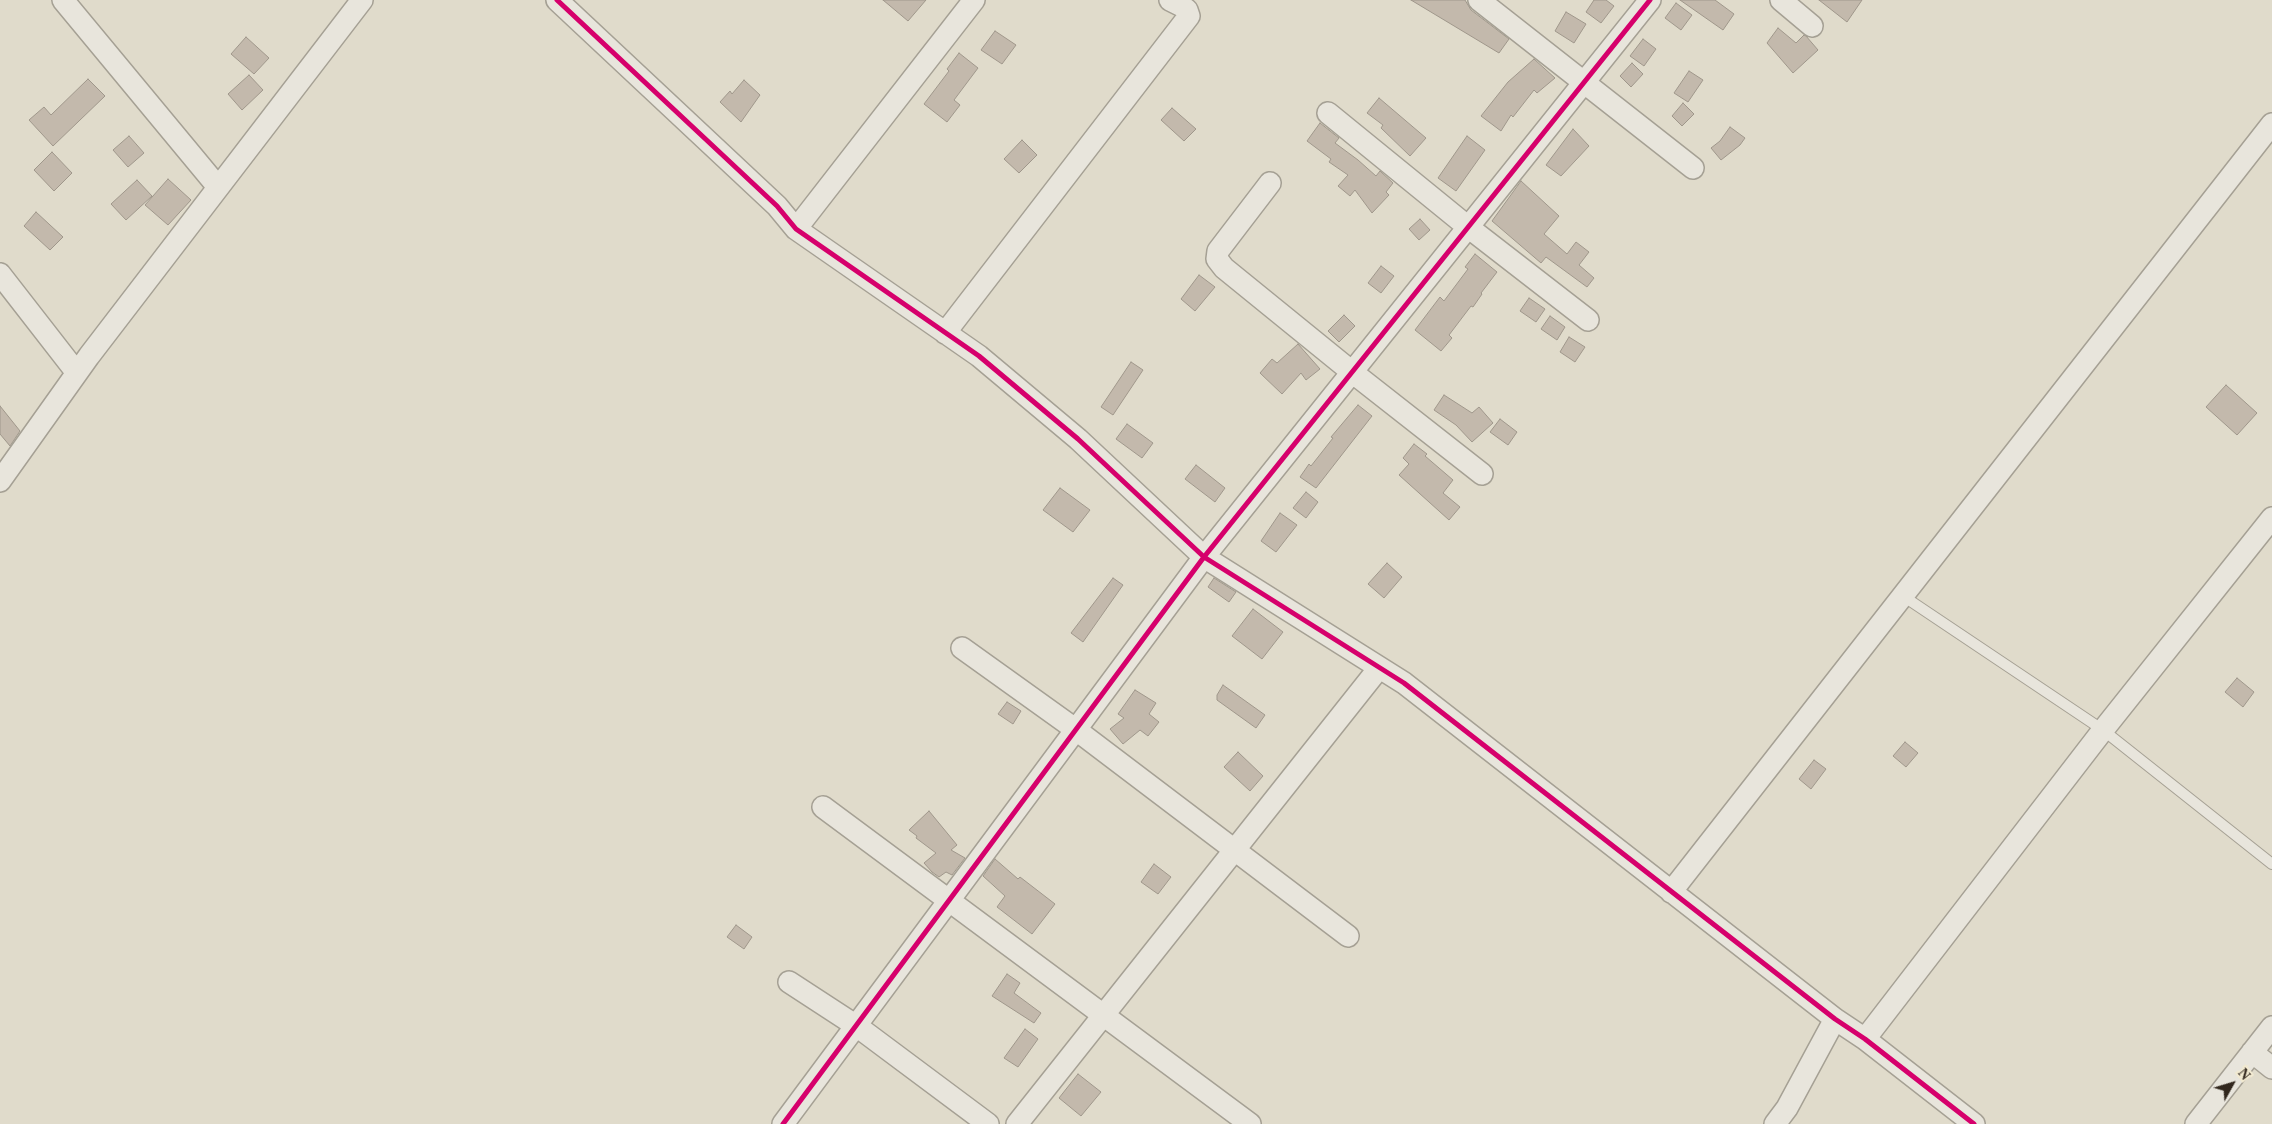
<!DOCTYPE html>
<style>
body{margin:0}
#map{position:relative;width:2272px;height:1124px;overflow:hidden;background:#e0dbcb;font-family:"Times New Roman",serif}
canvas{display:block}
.north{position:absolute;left:2207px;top:1059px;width:50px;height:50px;-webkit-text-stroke:4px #f1e9d0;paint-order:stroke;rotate:51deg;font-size:14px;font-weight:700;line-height:20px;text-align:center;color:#32281e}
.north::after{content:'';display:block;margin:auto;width:18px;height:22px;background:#32281e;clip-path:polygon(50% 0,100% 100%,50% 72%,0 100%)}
</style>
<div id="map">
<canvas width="2272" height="1124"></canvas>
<div class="north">N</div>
</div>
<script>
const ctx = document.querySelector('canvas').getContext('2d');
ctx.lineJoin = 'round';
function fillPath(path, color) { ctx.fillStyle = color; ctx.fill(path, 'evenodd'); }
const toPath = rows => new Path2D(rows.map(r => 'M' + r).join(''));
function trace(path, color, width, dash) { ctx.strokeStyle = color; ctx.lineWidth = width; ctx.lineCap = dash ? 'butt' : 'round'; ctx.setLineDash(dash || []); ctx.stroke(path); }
const building = toPath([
 [883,0,926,0,908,21,883,0],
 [1411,0,1465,0,1471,10,1509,39,1499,53,1411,0],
 [1594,0,1606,0,1614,6,1601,23,1586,12,1594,0],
 [1680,0,1715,0,1734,14,1723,30,1680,0],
 [1819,0,1862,0,1847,22,1819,0],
 [1676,3,1692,15,1681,30,1665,18,1676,3],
 [1566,12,1586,24,1574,43,1555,31,1566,12],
 [1778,28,1796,43,1804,35,1806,36,1818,50,1793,73,1767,43,1778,28],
 [995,31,1016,45,1002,64,981,50,995,31],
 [246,37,269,58,254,74,231,54,246,37],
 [1643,39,1656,49,1644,66,1630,56,1643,39],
 [959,53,978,68,954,100,960,105,947,122,924,104,949,71,947,69,959,53],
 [1534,59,1555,78,1537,93,1534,90,1513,117,1511,115,1501,131,1481,116,1508,82,1534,59],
 [1632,63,1643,74,1631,87,1620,76,1632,63],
 [1689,71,1703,80,1688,102,1674,93,1689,71],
 [249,75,263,90,242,110,228,94,249,75],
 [88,79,105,96,53,146,29,120,44,107,51,115,88,79],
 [744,80,760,95,741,122,720,102,730,91,732,94,744,80],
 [1379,98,1426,138,1410,156,1381,128,1383,125,1367,113,1379,98],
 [1683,103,1694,114,1682,126,1672,116,1683,103],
 [1172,108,1196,129,1184,141,1161,120,1172,108],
 [1320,123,1339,138,1335,143,1358,160,1376,176,1380,171,1393,183,1386,192,1389,195,1372,213,1355,190,1350,196,1338,186,1348,175,1329,162,1331,159,1307,141,1320,123],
 [1730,127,1745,138,1740,145,1721,160,1711,148,1720,141,1730,127],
 [1573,129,1589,146,1561,176,1546,165,1573,129],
 [129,136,144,153,128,167,113,150,129,136],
 [1467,136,1485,150,1456,191,1438,178,1467,136],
 [1022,140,1037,155,1019,173,1004,159,1022,140],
 [52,152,72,173,54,191,34,170,52,152],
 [168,179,191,200,168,225,145,205,168,179],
 [137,180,152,196,126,220,111,204,137,180],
 [1521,181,1559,216,1544,234,1567,254,1576,242,1589,252,1579,265,1594,278,1587,287,1546,257,1541,263,1492,221,1521,181],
 [36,212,63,237,50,250,24,226,36,212],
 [1420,219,1430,230,1419,240,1409,229,1420,219],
 [1475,254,1497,272,1481,293,1482,294,1473,307,1471,306,1449,335,1452,338,1441,351,1415,330,1440,297,1444,301,1468,269,1465,267,1475,254],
 [1381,266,1394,276,1381,293,1368,283,1381,266],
 [1199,275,1215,287,1195,311,1181,299,1199,275],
 [1529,298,1545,309,1536,322,1520,311,1529,298],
 [1344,315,1355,326,1339,342,1328,331,1344,315],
 [1550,316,1565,327,1557,340,1541,329,1550,316],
 [1569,337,1585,347,1575,362,1560,352,1569,337],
 [1298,344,1320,369,1306,380,1301,373,1282,394,1260,373,1272,359,1277,363,1298,344],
 [1131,362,1143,370,1113,415,1101,407,1131,362],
 [2226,385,2257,413,2237,435,2206,407,2226,385],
 [1444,395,1472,413,1479,407,1493,423,1472,442,1456,425,1434,410,1444,395],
 [1358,405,1372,416,1316,488,1300,477,1309,464,1311,466,1333,438,1331,437,1358,405],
 [0,406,20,431,10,446,0,434,0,406],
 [1500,419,1517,432,1508,445,1490,432,1500,419],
 [1127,424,1153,443,1142,458,1116,439,1127,424],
 [1414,444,1427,454,1425,456,1453,480,1443,493,1460,507,1449,520,1399,475,1409,464,1403,458,1414,444],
 [1196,465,1225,488,1215,502,1185,479,1196,465],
 [1060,488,1090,510,1073,532,1043,510,1060,488],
 [1306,492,1318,502,1306,518,1293,508,1306,492],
 [1280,513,1297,525,1276,552,1261,541,1280,513],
 [1387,563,1402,577,1384,598,1368,584,1387,563],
 [1113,578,1123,585,1083,642,1071,633,1113,578],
 [1214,578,1236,592,1229,602,1208,587,1214,578],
 [1253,609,1283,632,1262,659,1232,636,1253,609],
 [2237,678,2254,692,2243,707,2225,692,2237,678],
 [1223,685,1265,715,1256,728,1217,700,1217,695,1223,685],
 [1135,690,1156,703,1149,714,1159,722,1148,736,1140,730,1123,744,1110,729,1124,718,1118,714,1135,690],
 [1007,702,1021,711,1013,724,998,714,1007,702],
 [1905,742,1918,753,1906,767,1893,756,1905,742],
 [1238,752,1263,776,1250,791,1224,767,1238,752],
 [1814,760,1826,769,1811,789,1799,779,1814,760],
 [929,811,957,845,951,850,965,858,952,875,946,872,939,877,932,872,924,863,936,853,916,838,917,836,909,830,929,811],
 [995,859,1018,879,1020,877,1055,904,1032,934,997,907,1005,896,983,876,995,859],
 [1154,864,1171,877,1158,894,1141,882,1154,864],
 [736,925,752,937,744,949,727,937,736,925],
 [1007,974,1020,983,1014,993,1041,1013,1034,1023,992,996,1007,974],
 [1025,1029,1038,1039,1018,1067,1004,1058,1025,1029],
 [1078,1074,1101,1092,1081,1116,1059,1098,1078,1074]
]);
const lane = toPath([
 [1903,596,2103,730,2272,864]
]);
const street = toPath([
 [63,0,218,187],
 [557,0,777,206,796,229,979,356,1078,439,1204,557,1404,683,1835,1019,1865,1039,1974,1124],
 [1479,0,1693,168],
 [1781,0,1812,26],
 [1328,113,1468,227,1588,320],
 [1270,183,1218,251,1217,259,1224,268,1352,372,1482,474],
 [796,229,974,0],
 [0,274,77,373],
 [945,333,1189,16,1187,10,1182,6,1170,0],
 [0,481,89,356,362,0],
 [962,648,1075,729,1348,936],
 [823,807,1250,1124],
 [1671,892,2272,124],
 [789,982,858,1027,988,1124],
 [1865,1039,2103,730,2272,518],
 [2252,1052,2272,1068],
 [783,1124,1204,557,1650,0],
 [1017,1124,1379,668],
 [1775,1124,1787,1108,1835,1019],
 [2196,1124,2272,1027]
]);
const cycleway = toPath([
 [557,0,777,206,796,229,979,356,1078,439,1204,557,1404,683,1835,1019,1865,1039,1974,1124],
 [783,1124,1204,557,1650,0]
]);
fillPath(building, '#c3b9ac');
trace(building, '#9f978b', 1);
trace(lane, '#a5a094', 12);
trace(street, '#a5a094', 24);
trace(lane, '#e8e5dc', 10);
trace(street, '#e8e5dc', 21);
trace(cycleway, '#d6006c', 5);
</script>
